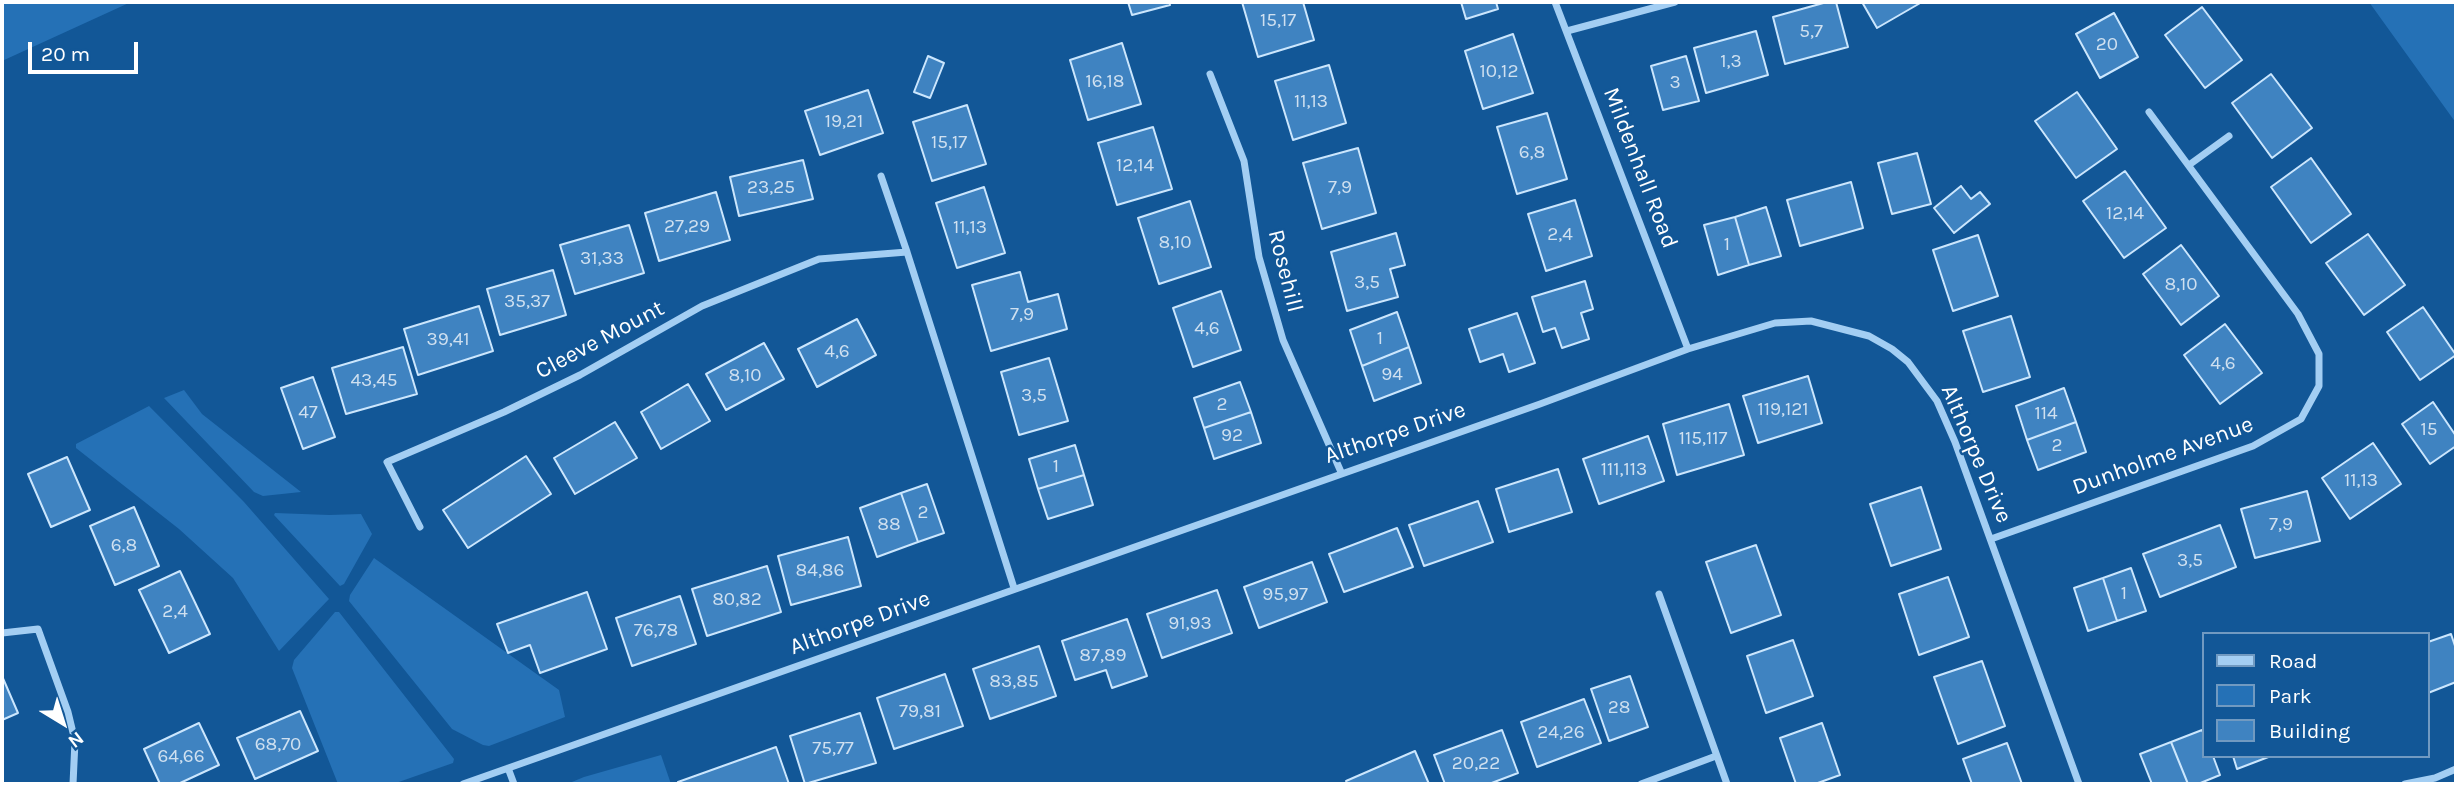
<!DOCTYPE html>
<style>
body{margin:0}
#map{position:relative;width:2458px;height:786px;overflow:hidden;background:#125797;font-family:Karla,sans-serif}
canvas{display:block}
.frame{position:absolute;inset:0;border:4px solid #fff;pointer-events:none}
.legend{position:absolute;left:2202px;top:632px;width:228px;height:126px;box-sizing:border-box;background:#125797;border:2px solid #719ac1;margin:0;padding:9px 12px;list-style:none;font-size:21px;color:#fff}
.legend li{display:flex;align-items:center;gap:14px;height:35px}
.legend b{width:35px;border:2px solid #719ac1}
.north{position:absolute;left:28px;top:688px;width:70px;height:70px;-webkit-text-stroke:5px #125797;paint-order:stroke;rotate:142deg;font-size:19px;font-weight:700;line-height:28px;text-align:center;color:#fff}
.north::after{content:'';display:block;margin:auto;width:24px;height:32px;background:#fff;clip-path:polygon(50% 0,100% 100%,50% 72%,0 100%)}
.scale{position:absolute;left:28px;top:42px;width:110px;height:32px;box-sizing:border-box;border:4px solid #fff;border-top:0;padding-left:9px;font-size:21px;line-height:24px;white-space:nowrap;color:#fff;-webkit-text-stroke:5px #125797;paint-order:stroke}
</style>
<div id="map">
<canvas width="2458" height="786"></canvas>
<div class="frame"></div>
<ul class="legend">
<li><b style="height:9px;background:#a3cef3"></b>Road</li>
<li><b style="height:19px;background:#2571b6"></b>Park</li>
<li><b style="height:19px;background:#3f83c1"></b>Building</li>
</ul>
<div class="north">N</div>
<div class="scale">20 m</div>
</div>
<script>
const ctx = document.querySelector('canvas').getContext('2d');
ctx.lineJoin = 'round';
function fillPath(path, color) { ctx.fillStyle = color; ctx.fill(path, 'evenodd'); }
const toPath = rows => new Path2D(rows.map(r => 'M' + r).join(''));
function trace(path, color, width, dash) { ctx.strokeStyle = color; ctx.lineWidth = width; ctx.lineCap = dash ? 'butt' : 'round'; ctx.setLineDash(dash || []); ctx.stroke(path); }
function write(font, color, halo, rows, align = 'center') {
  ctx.font = font + ' Karla,sans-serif'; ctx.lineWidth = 5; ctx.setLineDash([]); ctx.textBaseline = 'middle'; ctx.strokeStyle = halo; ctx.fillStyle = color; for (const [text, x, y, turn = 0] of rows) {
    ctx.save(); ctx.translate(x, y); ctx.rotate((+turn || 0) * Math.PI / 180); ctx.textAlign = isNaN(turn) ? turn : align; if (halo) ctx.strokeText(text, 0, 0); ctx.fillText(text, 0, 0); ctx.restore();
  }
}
const green = toPath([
 [2,2,131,2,2,61],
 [2369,2,2456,2,2456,123],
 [184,390,202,414,301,492,263,496,254,492,164,398],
 [149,406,244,502,329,599,279,651,233,578,179,529,76,448,76,444],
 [275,513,329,515,361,514,372,534,344,584,340,586,274,515],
 [374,558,559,690,565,717,489,746,483,745,452,729,349,601,350,595],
 [335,612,339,612,454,759,453,763,393,784,338,784,292,668,294,660],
 [661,755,671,784,567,784,584,777]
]);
const building = toPath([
 [1128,2,1169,2,1170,5,1132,15,1128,2],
 [1242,2,1303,2,1314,40,1258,57,1242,2],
 [1461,2,1496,2,1498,9,1466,19,1461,2],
 [1827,2,1836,2,1848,47,1785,64,1773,17,1827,2],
 [1862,2,1922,2,1877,28,1862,2],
 [2202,7,2242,60,2205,88,2165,35,2202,7],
 [2114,13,2138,57,2100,78,2076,34,2114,13],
 [1756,31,1768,75,1706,93,1694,48,1756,31],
 [1513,34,1533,93,1483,109,1465,51,1513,34],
 [1122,43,1141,104,1088,120,1070,60,1122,43],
 [928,56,944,63,930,98,914,92,928,56],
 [1686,56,1699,101,1663,110,1651,66,1686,56],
 [1329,65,1346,123,1293,140,1275,81,1329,65],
 [2271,74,2312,128,2272,158,2232,103,2271,74],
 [868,90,883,133,820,155,805,111,868,90],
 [2077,92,2117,149,2076,178,2035,121,2077,92],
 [967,105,986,164,932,181,913,122,967,105],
 [1547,113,1567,179,1517,194,1497,127,1547,113],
 [1153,127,1172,189,1117,205,1098,143,1153,127],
 [1358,148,1376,213,1322,229,1303,163,1358,148],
 [1917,153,1931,204,1892,214,1878,163,1917,153],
 [2311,158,2351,214,2311,243,2271,187,2311,158],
 [803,160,813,199,739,216,730,177,803,160],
 [2125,171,2166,228,2124,258,2083,201,2125,171],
 [1851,182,1863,228,1800,246,1787,200,1851,182],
 [1961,186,1971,199,1980,192,1990,204,1954,233,1934,208,1961,186],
 [984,187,1005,253,957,268,936,203,984,187],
 [716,192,730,240,659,261,645,213,716,192],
 [1575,200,1592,256,1546,271,1528,214,1575,200],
 [1190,201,1211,267,1159,284,1138,218,1190,201],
 [1766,207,1781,256,1749,265,1735,217,1766,207],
 [1735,217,1749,265,1718,275,1704,225,1735,217],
 [629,225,644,273,575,294,560,245,629,225],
 [1396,233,1405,265,1390,269,1398,297,1347,311,1331,252,1396,233],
 [2368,234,2405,285,2364,315,2326,263,2368,234],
 [1978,235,1998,296,1953,311,1933,250,1978,235],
 [2181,245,2219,296,2181,325,2143,274,2181,245],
 [553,270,566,315,500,335,487,289,553,270],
 [1020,272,1028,302,1058,294,1067,329,991,351,972,285,1020,272],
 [1585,281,1593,309,1581,313,1589,339,1562,348,1555,328,1543,332,1532,297,1585,281],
 [1221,291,1241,350,1193,367,1173,308,1221,291],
 [479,306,493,351,418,375,404,329,479,306],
 [2423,307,2456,355,2420,380,2387,332,2423,307],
 [1397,312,1409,347,1362,366,1350,330,1397,312],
 [1517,313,1535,363,1509,372,1503,354,1480,362,1469,329,1517,313],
 [2011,316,2030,377,1983,392,1963,331,2011,316],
 [857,319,876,355,817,387,798,349,857,319],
 [2225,324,2262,373,2220,404,2184,355,2225,324],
 [764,343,784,379,726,410,706,374,764,343],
 [403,347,417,394,346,414,332,368,403,347],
 [1409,347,1421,383,1374,401,1362,366,1409,347],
 [1049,358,1068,421,1019,435,1001,372,1049,358],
 [1808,376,1822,423,1758,443,1743,396,1808,376],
 [313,377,335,437,303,449,281,388,313,377],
 [1240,382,1251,412,1204,428,1194,398,1240,382],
 [688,384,710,421,661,449,641,412,688,384],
 [2064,388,2076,422,2027,440,2016,406,2064,388],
 [2433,402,2456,436,2456,446,2430,464,2402,424,2433,402],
 [1729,404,1744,455,1677,475,1663,424,1729,404],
 [1251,412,1261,443,1214,459,1204,428,1251,412],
 [615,422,637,458,575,494,554,458,615,422],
 [2076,422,2086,452,2038,470,2027,440,2076,422],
 [1648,436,1664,481,1599,504,1583,459,1648,436],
 [2373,443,2401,484,2350,519,2322,478,2373,443],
 [1075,445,1084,475,1038,489,1029,459,1075,445],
 [526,456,551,494,468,548,443,510,526,456],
 [67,457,90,510,51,527,28,474,67,457],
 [1558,469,1572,512,1509,532,1496,489,1558,469],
 [1084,475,1093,505,1048,519,1038,489,1084,475],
 [927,484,944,533,918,542,901,493,927,484],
 [1921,487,1941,549,1891,566,1870,504,1921,487],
 [2307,491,2320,541,2255,558,2241,509,2307,491],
 [901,493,918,542,877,557,860,508,901,493],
 [1478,501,1493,542,1424,566,1409,525,1478,501],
 [134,507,159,566,115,585,90,526,134,507],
 [2220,525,2236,567,2160,597,2143,554,2220,525],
 [1397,528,1413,567,1344,592,1329,554,1397,528],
 [848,537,861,586,791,605,778,556,848,537],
 [1756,545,1781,615,1731,633,1706,562,1756,545],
 [1312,562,1327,602,1259,628,1244,587,1312,562],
 [767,566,781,612,707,636,692,589,767,566],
 [2131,568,2146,611,2117,621,2103,578,2131,568],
 [180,571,210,634,169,653,139,590,180,571],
 [1948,577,1969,637,1919,655,1899,594,1948,577],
 [2103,578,2117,621,2088,631,2074,588,2103,578],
 [1217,590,1232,633,1162,658,1147,614,1217,590],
 [587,592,607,649,540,673,530,645,508,653,497,624,587,592],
 [680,596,696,644,632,666,616,618,680,596],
 [1127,619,1147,676,1112,688,1106,670,1075,680,1062,641,1127,619],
 [2451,634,2456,649,2456,682,2428,693,2428,642,2451,634],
 [1793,640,1813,696,1766,713,1747,656,1793,640],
 [1039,646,1056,696,990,719,973,669,1039,646],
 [1982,661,2005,726,1958,744,1934,677,1982,661],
 [945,674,963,726,894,749,877,698,945,674],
 [2,676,18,713,2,720,2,676],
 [1630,676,1648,727,1609,741,1591,689,1630,676],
 [1584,699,1601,743,1537,767,1521,722,1584,699],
 [300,711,318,751,255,779,237,738,300,711],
 [860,713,876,763,805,784,790,736,860,713],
 [199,723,219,765,178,784,160,784,144,749,199,723],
 [1822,723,1840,775,1815,784,1796,784,1780,738,1822,723],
 [1502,730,1518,773,1489,784,1445,784,1434,755,1502,730],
 [2202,730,2204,735,2204,756,2213,756,2220,775,2198,784,2188,784,2171,742,2202,730],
 [2171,742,2188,784,2152,784,2140,754,2171,742],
 [2007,743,2022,784,1972,784,1963,759,2007,743],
 [776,747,789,784,679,784,678,782,776,747],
 [1415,751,1429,784,1348,784,1346,781,1415,751],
 [2233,756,2271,756,2237,769,2233,756]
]);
const minor = toPath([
 [1555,2,1688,349],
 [1567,31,1675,2],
 [1210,74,1244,161,1259,257,1283,340,1341,472],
 [2189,165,2229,136],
 [881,176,907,252],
 [420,527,387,462,504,412,580,375,702,306,819,259,907,252,1014,588],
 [1991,539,2253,446,2301,419,2319,386,2319,354,2298,314,2149,112],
 [1659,594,1727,784],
 [2,633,38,629,68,712,75,741,73,784],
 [508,768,514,784],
 [463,784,1540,404,1688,349,1775,323,1811,321,1869,336,1892,349,1908,362,1937,401,1955,442,2079,784],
 [1641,784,1716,756],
 [2405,784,2435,778,2456,769]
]);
const numberNames = [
 ["15,17",1278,21],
 ["5,7",1811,32],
 ["20",2107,45],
 ["1,3",1731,62],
 ["10,12",1499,72],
 ["16,18",1105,82],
 ["3",1675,83],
 ["11,13",1311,102],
 ["19,21",844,122],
 ["15,17",949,143],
 ["6,8",1532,153],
 ["12,14",1135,166],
 ["23,25",771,188],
 ["7,9",1340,188],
 ["12,14",2125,214],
 ["27,29",687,227],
 ["11,13",970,228],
 ["2,4",1560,235],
 ["8,10",1175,243],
 ["1",1727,245],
 ["31,33",602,259],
 ["3,5",1367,283],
 ["8,10",2181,285],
 ["35,37",527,302],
 ["7,9",1022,315],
 ["4,6",1207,329],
 ["1",1380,339],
 ["39,41",448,340],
 ["4,6",837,352],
 ["4,6",2223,364],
 ["94",1392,375],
 ["8,10",745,376],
 ["43,45",374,381],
 ["3,5",1034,396],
 ["2",1222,405],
 ["119,121",1783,410],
 ["47",308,413],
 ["114",2046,414],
 ["15",2429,430],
 ["92",1232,436],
 ["115,117",1703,439],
 ["2",2057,446],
 ["1",1056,467],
 ["111,113",1624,470],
 ["11,13",2361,481],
 ["2",923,513],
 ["88",889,525],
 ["7,9",2281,525],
 ["6,8",124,546],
 ["3,5",2190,561],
 ["84,86",820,571],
 ["1",2124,594],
 ["95,97",1285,595],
 ["80,82",737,600],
 ["2,4",175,612],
 ["91,93",1190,624],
 ["76,78",656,631],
 ["87,89",1103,656],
 ["83,85",1014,682],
 ["28",1619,708],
 ["79,81",920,712],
 ["24,26",1561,733],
 ["68,70",278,745],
 ["75,77",833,749],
 ["64,66",181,757],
 ["20,22",1476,764]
];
const streetNames = [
 ["Mildenhall Road",1640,168,69],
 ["Rosehill",1285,271,76],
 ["Cleeve Mount",600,340,-28],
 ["Althorpe Drive",1395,433,-19],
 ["Althorpe Drive",1976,454,67],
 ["Dunholme Avenue",2163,456,-20],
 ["Althorpe Drive",860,623,-20]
];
fillPath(green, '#2571b6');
fillPath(building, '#3f83c1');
trace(building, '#cbe6fd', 2);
trace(minor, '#a3cef3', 7);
write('19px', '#cfe0f0', null, numberNames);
write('23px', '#fff', '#125797', streetNames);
</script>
